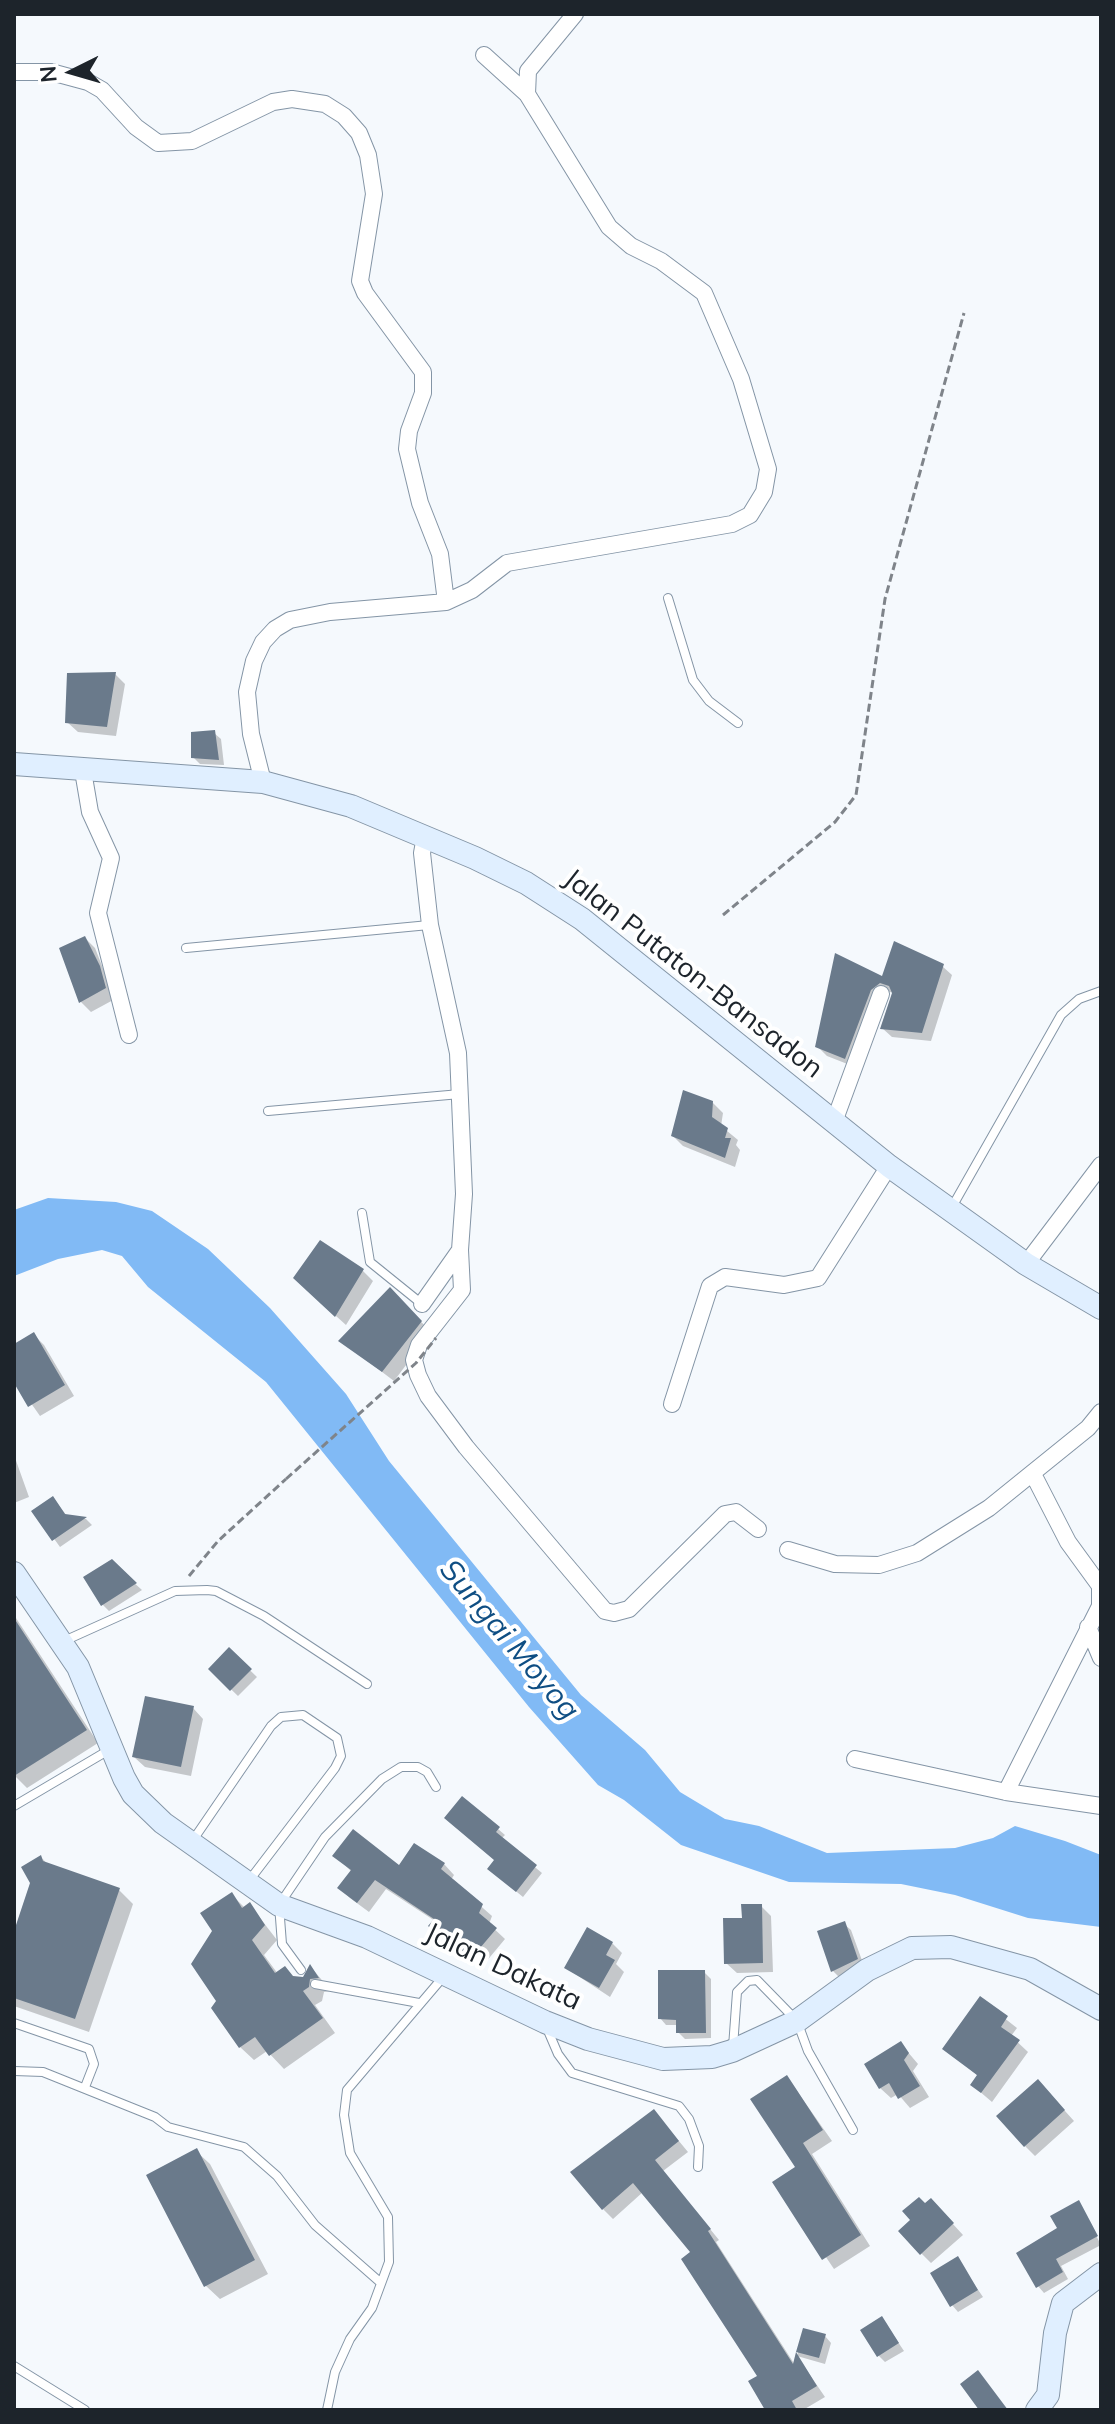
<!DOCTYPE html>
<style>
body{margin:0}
#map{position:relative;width:1115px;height:2424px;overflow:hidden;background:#f5f9fd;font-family:Mulish,sans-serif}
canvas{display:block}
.frame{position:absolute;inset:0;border:16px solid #1d242b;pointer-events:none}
.north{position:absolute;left:32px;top:32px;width:80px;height:80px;-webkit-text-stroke:6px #fff;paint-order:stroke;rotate:265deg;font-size:22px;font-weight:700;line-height:32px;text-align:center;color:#1d242b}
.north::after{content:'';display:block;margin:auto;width:28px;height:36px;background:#1d242b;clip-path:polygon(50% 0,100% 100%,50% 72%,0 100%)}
</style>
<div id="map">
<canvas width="1115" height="2424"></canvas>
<div class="frame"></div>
<div class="north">N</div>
</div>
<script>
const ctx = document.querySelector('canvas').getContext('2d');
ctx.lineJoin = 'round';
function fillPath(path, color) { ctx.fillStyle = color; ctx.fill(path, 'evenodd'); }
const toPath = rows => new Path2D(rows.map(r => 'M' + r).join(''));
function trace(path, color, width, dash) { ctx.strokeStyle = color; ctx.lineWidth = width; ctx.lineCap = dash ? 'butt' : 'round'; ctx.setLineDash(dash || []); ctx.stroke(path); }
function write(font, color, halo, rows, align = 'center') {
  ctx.font = font + ' Mulish,sans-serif'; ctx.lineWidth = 8; ctx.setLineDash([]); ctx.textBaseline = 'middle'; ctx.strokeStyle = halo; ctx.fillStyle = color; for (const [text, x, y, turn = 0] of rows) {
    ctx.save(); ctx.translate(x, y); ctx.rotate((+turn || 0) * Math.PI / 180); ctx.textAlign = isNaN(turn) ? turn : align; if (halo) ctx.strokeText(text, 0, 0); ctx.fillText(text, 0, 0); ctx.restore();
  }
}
const water = toPath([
 [48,1198,116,1202,152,1211,208,1249,270,1308,346,1394,389,1461,581,1695,645,1750,680,1792,725,1819,759,1826,827,1853,955,1848,993,1838,1015,1826,1065,1841,1101,1855,1101,1927,1028,1918,955,1895,901,1884,789,1882,681,1845,624,1800,598,1785,529,1707,266,1382,148,1287,122,1256,102,1250,58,1259,14,1276,14,1210]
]);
const shadow = toPath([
 [115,674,125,684,116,736,78,732,67,722],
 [214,733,221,739,224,765,200,764,193,757],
 [85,938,95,948,115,999,91,1012,81,1002,61,949],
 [836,956,883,979,942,966,952,975,931,1041,892,1037,882,1028,894,993,890,992,880,1000,855,1067,827,1056,817,1046],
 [712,1102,723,1113,721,1126,738,1140,736,1145,740,1150,735,1167,683,1146,673,1136],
 [363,1271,373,1281,346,1325,306,1289],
 [390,1290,431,1332,394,1381,341,1341],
 [34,1335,44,1345,74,1396,40,1416,14,1379,14,1347],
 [14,1455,29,1497,14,1503],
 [53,1498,67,1516,86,1519,92,1525,60,1547,34,1511],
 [111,1562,142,1590,109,1611,103,1605],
 [14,1615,98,1743,27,1788,14,1775],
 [229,1650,257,1677,238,1696,210,1669],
 [193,1708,203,1719,191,1776,145,1767,134,1757],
 [453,1824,498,1829,505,1835,501,1839,542,1873,523,1897,496,1875,497,1860],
 [335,1856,400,1868,444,1864,454,1875,451,1880,492,1916,489,1924,505,1939,480,1969,441,1936,435,1921,386,1889,369,1912,350,1898,340,1888,352,1872],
 [41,1857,49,1866,119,1890,133,1904,89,2032,14,2006,14,1938],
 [232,1895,245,1908,250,1905,277,1940,264,1955,278,1974,304,1979,311,1967,331,1991,324,1992,322,2001,315,2005,335,2033,284,2069,267,2051,254,2060,240,2047,219,2001,214,1931],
 [761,1906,771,1916,773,1972,737,1973,726,1963,744,1920],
 [844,1924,851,1930,864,1966,839,1977,833,1971],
 [612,1943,622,1953,616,1964,624,1972,610,1997,566,1968],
 [704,1972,711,1979,711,2038,685,2039,678,2032,678,2025,666,2025,660,2018],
 [980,1999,1017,2028,1011,2036,1028,2052,992,2102,972,2085,978,2076,945,2048],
 [901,2044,918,2064,913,2071,929,2097,910,2108,898,2094,891,2098,880,2088],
 [787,2077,832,2141,812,2154,870,2246,834,2269,775,2182,797,2168],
 [1048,2092,1074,2121,1035,2156,1025,2146],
 [654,2111,688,2152,663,2171,719,2240,716,2242,795,2365,797,2356,825,2397,803,2410,767,2410,760,2376,693,2253,643,2192,613,2219,603,2209],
 [196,2151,210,2164,268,2274,220,2299,206,2286],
 [1079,2203,1101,2245,1061,2266,1068,2279,1044,2293,1038,2286,1060,2229],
 [925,2206,941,2211,963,2235,931,2263,921,2253],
 [957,2259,983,2297,958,2312,952,2305],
 [882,2318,904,2351,885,2362,879,2356],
 [804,2331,825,2336,831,2343,825,2364,797,2356]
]);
const building = toPath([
 [116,672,107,727,65,723,67,673],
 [215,730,219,760,191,758,191,732],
 [85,936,100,966,106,988,79,1003,59,948],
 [894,941,944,964,922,1033,880,1029,892,993,889,986,880,983,871,990,845,1059,815,1047,835,953,882,976],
 [683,1090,713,1101,712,1117,728,1128,725,1138,731,1138,725,1158,671,1136],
 [320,1240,364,1269,335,1317,293,1278],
 [390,1287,422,1321,382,1372,338,1341],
 [34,1332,65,1385,28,1407,14,1383,14,1344],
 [53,1496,65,1514,87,1517,52,1541,31,1511],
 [112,1559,137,1583,101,1606,83,1577],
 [14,1618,87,1730,14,1776],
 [229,1647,252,1669,230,1691,208,1669],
 [145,1696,194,1706,181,1767,132,1757],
 [462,1796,500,1827,496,1832,537,1865,516,1892,487,1869,494,1860,444,1818],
 [353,1829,399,1865,414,1843,445,1863,441,1869,483,1904,479,1913,497,1928,469,1961,428,1926,434,1919,375,1880,357,1903,337,1888,351,1870,332,1856],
 [41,1855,43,1861,120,1888,75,2019,14,1998,14,1931,30,1883,21,1867],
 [232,1892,242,1908,250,1902,265,1925,252,1940,275,1973,285,1966,293,1976,303,1977,310,1964,319,1978,310,1979,309,1987,303,1991,323,2018,269,2056,255,2037,239,2048,211,2008,216,2001,191,1964,212,1931,200,1913],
 [741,1904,762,1904,763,1963,724,1964,723,1918,742,1918],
 [845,1921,858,1959,831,1972,817,1931],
 [587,1927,613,1942,606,1955,615,1960,599,1988,564,1968],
 [658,1970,705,1970,706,2033,676,2033,676,2020,658,2019],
 [980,1996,1008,2016,1001,2027,1020,2040,981,2093,970,2085,977,2075,942,2049],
 [901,2041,909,2053,904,2060,920,2086,898,2099,889,2083,879,2089,864,2064],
 [787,2075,823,2130,803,2143,861,2235,822,2260,772,2182,795,2167,750,2099],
 [1038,2079,1065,2110,1024,2147,996,2116],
 [654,2109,679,2141,655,2160,711,2229,708,2231,793,2364,796,2352,817,2386,792,2401,797,2410,765,2410,748,2381,757,2376,681,2259,690,2252,633,2183,602,2210,570,2172],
 [197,2148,255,2260,204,2287,146,2175],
 [919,2197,925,2203,931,2198,954,2223,920,2255,898,2231,910,2220,902,2211],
 [1079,2200,1098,2236,1056,2259,1063,2272,1036,2288,1016,2253,1057,2228,1050,2216],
 [958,2256,978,2290,950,2307,930,2273],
 [882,2316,899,2343,877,2357,860,2330],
 [803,2328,826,2334,819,2358,796,2352],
 [978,2370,1008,2410,979,2410,960,2384]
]);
const path = toPath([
 [723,915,835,822,856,795,885,599,964,313],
 [189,1576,218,1541,286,1479]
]);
const lane = toPath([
 [668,598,693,680,709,701,738,723],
 [186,948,429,925],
 [268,1111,460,1094],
 [952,1207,1061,1015,1079,999,1101,991],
 [362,1213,370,1262,422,1304],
 [64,1641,175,1591,207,1590,216,1591,264,1616,367,1684],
 [14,1806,109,1750],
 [193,1840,271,1726,281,1717,303,1715,337,1738,341,1756,335,1768,248,1882],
 [301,1970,282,1944,279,1905,325,1837,382,1779,401,1767,418,1767,427,1772,436,1787],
 [315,1984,419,2003],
 [14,2023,89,2049,94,2064,85,2087],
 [546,2026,558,2054,572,2073,679,2106,689,2119,699,2146,698,2167],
 [733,2047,737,1992,748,1981,757,1980,797,2021,808,2051,853,2130],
 [14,2071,43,2072,155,2117,168,2127,244,2147,277,2176,315,2225,381,2283],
 [14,2366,85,2410],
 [327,2410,335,2372,350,2339,372,2308,389,2262,388,2217,350,2153,344,2115,347,2090,444,1976]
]);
const street = toPath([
 [484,55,527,94],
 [14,72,51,72,88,82,102,90,136,127,158,143,192,141,273,102,292,99,325,104,344,116,359,133,368,155,374,194,360,281,365,293,423,372,423,393,409,431,407,449,420,503,440,554,446,602],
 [83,771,90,812,111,858,98,913,129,1035],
 [263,782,251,734,247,692,254,661,263,642,275,629,290,620,330,612,446,602,472,590,507,563,732,524,750,515,764,492,768,469,741,379,704,293,661,261,631,246,609,227,527,94,528,71,575,14],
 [834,1122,881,994],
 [460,1250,462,1290,419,1345,414,1360,418,1375,428,1396,466,1447,605,1611,614,1613,629,1609,725,1514,736,1512,758,1529],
 [1026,1264,1101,1165],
 [422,1304,460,1250,464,1194,458,1053,430,925,422,853,425,837],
 [672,1404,710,1286,725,1277,784,1285,818,1278,889,1166],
 [788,1550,835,1564,879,1565,917,1553,989,1508,1088,1428,1101,1412],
 [1088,1627,1101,1658],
 [855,1759,1006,1792,1101,1806],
 [1006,1792,1100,1606,1100,1586,1068,1542,1033,1474]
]);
const secondary = toPath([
 [14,764,263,782,351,806,475,858,526,883,582,919,889,1166,1026,1264,1101,1308],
 [14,1573,78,1667,124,1778,133,1794,163,1823,279,1905,367,1937,545,2022,588,2039,663,2059,712,2057,732,2051,797,2021,867,1970,912,1948,951,1947,1030,1969,1101,2009],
 [1037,2410,1048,2395,1055,2333,1063,2303,1101,2274]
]);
const pathBridge = toPath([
 [286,1479,416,1363,436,1338]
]);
const streetNames = [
 ["Jalan Putaton-Bansadon",693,974,38],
 ["Jalan Dakata",503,1967,25]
];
const waterNames = [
 ["Sungai Moyog",509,1640,50]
];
fillPath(water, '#81baf5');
fillPath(shadow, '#0003');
fillPath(building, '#6a7a8b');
trace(lane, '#8495a6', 10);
trace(street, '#8495a6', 18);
trace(secondary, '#8495a6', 24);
trace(path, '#7f848a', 3, [8, 4]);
trace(lane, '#fff', 8);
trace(street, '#fff', 16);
trace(secondary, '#e0efff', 22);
trace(pathBridge, '#7f848a', 3, [8, 4]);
write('28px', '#1d242b', '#fff', streetNames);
write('italic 30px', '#0f4e83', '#fff', waterNames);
</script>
